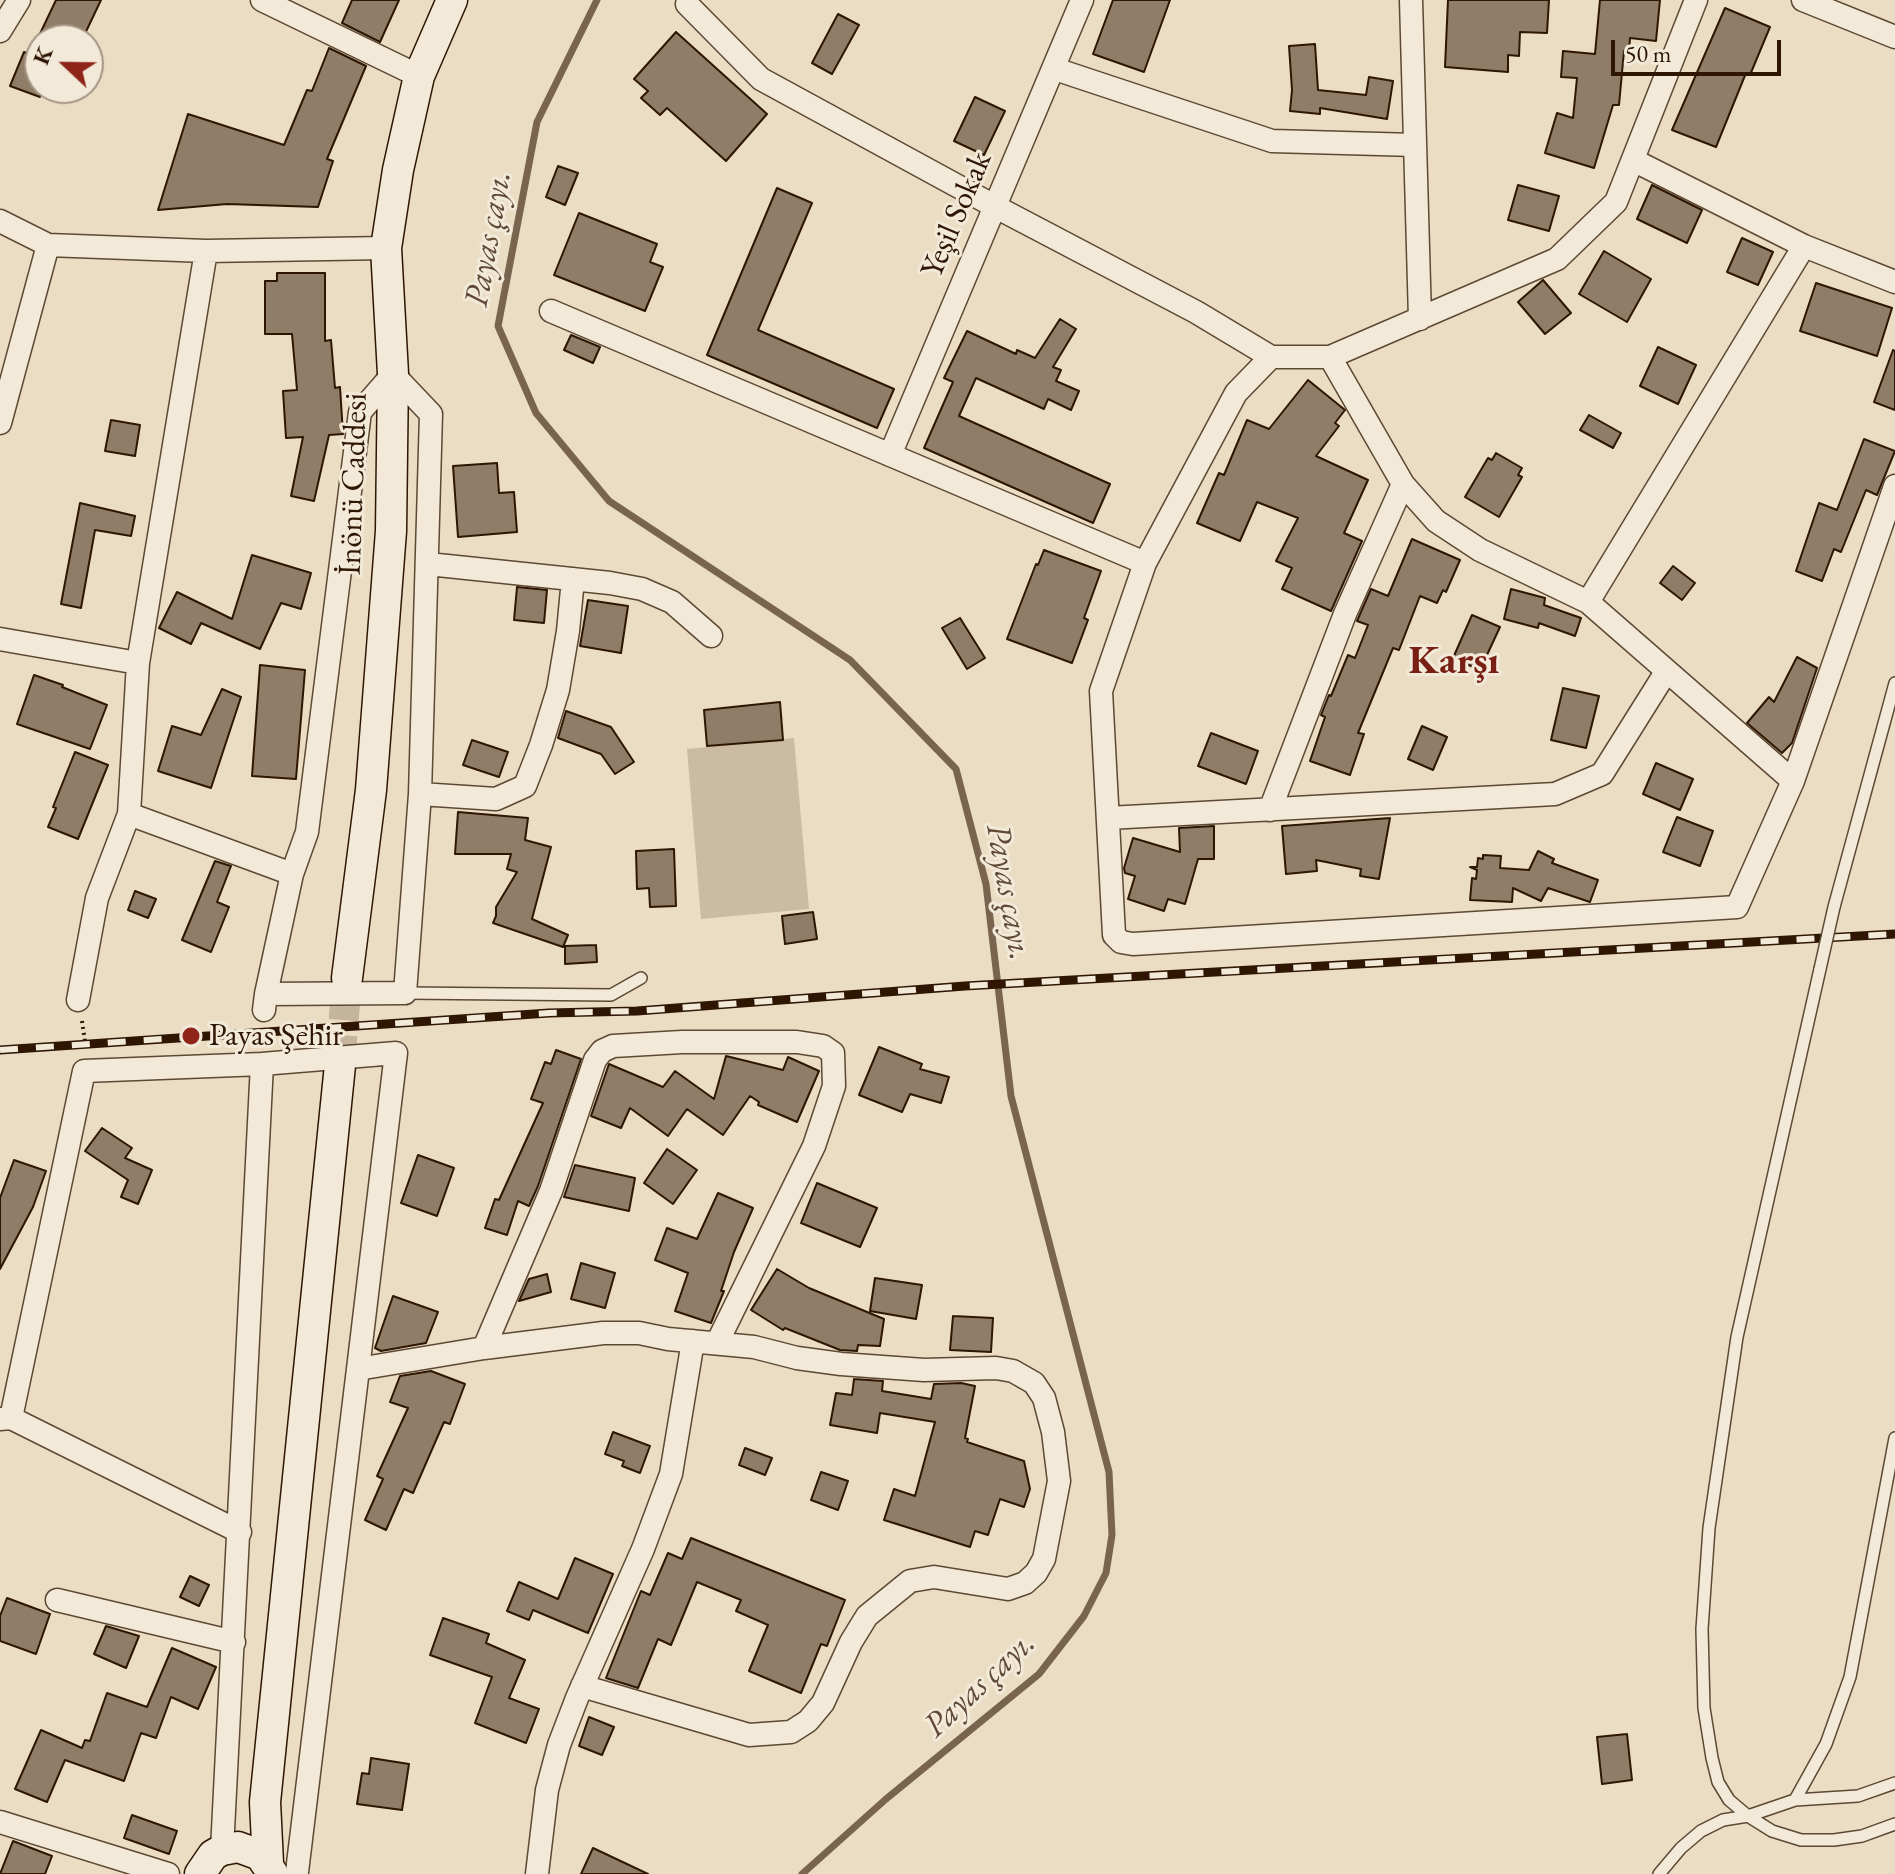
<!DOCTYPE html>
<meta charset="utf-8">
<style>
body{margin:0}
#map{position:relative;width:1895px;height:1874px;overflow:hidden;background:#ebddc4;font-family:"EB Garamond",serif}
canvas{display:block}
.north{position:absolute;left:24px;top:24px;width:80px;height:80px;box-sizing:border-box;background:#f2e9d9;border:2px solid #a49583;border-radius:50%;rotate:292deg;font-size:22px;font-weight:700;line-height:32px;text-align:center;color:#2e1603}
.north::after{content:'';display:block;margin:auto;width:28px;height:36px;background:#8f2418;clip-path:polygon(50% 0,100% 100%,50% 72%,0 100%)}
.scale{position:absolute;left:1611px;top:40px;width:170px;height:36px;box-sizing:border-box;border:4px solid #2e1603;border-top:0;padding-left:10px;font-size:24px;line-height:28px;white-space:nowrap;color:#2e1603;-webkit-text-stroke:6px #f2e9d9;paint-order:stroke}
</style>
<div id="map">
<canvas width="1895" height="1874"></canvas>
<div class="north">K</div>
<div class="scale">50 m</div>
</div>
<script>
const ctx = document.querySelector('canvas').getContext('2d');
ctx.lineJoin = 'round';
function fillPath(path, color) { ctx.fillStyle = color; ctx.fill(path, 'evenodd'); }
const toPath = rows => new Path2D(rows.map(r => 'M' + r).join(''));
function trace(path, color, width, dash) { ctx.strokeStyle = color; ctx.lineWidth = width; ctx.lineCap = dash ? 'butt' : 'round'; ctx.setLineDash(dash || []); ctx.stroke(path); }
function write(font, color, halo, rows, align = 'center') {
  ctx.font = font + ' "EB Garamond",serif'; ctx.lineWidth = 6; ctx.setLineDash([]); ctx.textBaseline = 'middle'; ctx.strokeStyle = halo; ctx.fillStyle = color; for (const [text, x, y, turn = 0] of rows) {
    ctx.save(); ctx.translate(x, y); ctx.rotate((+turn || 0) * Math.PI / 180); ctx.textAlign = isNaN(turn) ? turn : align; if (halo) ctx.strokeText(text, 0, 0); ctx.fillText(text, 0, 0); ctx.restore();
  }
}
const green = toPath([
 [794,738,809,909,701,919,687,749]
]);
const stream = toPath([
 [597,0,537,122,498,326,536,413,609,501,850,660,956,769,986,884,1011,1096,1109,1472,1112,1535,1106,1573,1084,1616,1039,1674,886,1799,802,1874]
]);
const building = toPath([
 [56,0,101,0,82,40,37,40,56,0],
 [352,0,399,0,380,42,342,23,352,0],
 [1113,0,1170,0,1144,72,1093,54,1113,0],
 [1448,0,1549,0,1547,33,1520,32,1519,56,1508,55,1508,72,1445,67,1448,0],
 [1600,0,1660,0,1656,41,1630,38,1629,51,1624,51,1619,105,1613,105,1594,168,1545,153,1557,113,1573,118,1577,78,1561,77,1563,51,1595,54,1600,0],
 [1725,8,1770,27,1750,75,1746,73,1716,147,1672,130,1725,8],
 [838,14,859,25,832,74,812,63,838,14],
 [676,32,767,114,726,161,667,108,660,115,641,98,648,91,634,79,676,32],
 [1315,44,1318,90,1366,95,1369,77,1393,81,1387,119,1320,108,1320,114,1290,111,1292,90,1289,46,1315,44],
 [329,48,366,66,327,159,333,161,318,207,227,204,158,210,188,114,284,145,307,90,312,91,329,48],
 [24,52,40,58,40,97,10,86,24,52],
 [975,97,1005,111,984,155,954,141,975,97],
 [558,166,578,173,565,205,546,197,558,166],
 [1518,185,1559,196,1549,231,1508,220,1518,185],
 [1652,185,1702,210,1687,243,1637,219,1652,185],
 [777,188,812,203,758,330,894,389,877,428,707,355,777,188],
 [579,213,657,244,650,262,663,267,645,311,554,275,579,213],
 [1742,238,1773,252,1758,285,1727,272,1742,238],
 [1604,251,1651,279,1627,322,1579,294,1604,251],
 [277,273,325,273,325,341,331,340,335,388,340,387,343,434,329,435,314,501,291,496,303,437,286,438,283,391,297,390,292,334,265,334,265,281,277,281,277,273],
 [1543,280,1571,313,1545,334,1518,302,1543,280],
 [1816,283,1892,308,1877,356,1800,331,1816,283],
 [1060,319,1076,329,1053,367,1061,370,1056,381,1079,391,1071,410,1048,399,1044,409,976,378,959,416,1110,484,1093,523,924,448,953,382,944,378,967,331,1016,354,1017,350,1035,358,1060,319],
 [571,335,600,347,593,363,564,350,571,335],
 [1658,347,1696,365,1678,404,1640,386,1658,347],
 [1893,350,1895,351,1895,410,1874,402,1893,350],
 [1308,380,1345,410,1335,423,1339,426,1316,456,1368,480,1344,533,1362,541,1331,611,1282,589,1292,568,1276,561,1298,518,1257,502,1240,541,1197,523,1219,473,1224,475,1247,420,1269,429,1308,380],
 [1589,415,1621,433,1613,448,1580,430,1589,415],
 [111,420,140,425,135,456,105,451,111,420],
 [1864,439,1895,451,1877,495,1866,490,1841,552,1834,549,1822,581,1796,571,1819,503,1837,510,1864,439],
 [1496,453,1522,468,1518,475,1522,477,1499,517,1465,497,1488,458,1492,460,1496,453],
 [497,463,499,493,514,492,517,532,458,537,453,466,497,463],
 [80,503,135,516,131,536,95,530,81,608,61,604,80,503],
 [1412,539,1460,560,1446,592,1443,590,1437,603,1420,596,1399,650,1393,648,1358,733,1364,734,1350,775,1310,761,1325,717,1321,715,1329,695,1331,696,1348,655,1355,658,1368,625,1357,621,1371,589,1388,596,1412,539],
 [1044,550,1101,571,1084,618,1088,620,1072,663,1007,639,1036,564,1038,565,1044,550],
 [252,555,311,573,301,609,281,603,260,649,201,623,191,644,159,628,177,592,232,619,252,555],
 [1673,566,1695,583,1682,600,1660,583,1673,566],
 [517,587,547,590,544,623,514,620,517,587],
 [1511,589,1545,598,1544,605,1581,618,1575,636,1539,623,1538,628,1504,619,1511,589],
 [588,600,628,606,621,653,580,646,588,600],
 [1472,615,1500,627,1480,670,1453,658,1472,615],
 [960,618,985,658,967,669,942,628,960,618],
 [1797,657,1817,668,1792,743,1782,753,1747,723,1769,697,1774,702,1797,657],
 [260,665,305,670,296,779,252,776,260,665],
 [34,675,63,685,62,687,107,705,90,749,17,724,34,675],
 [1563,688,1599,696,1586,748,1551,740,1563,688],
 [222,689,241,697,211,788,158,771,172,726,201,735,222,689],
 [780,702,783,740,707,746,704,710,780,702],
 [566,711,611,727,634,762,615,774,601,754,558,738,566,711],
 [1422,726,1447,737,1433,770,1408,759,1422,726],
 [1211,733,1258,751,1246,784,1198,766,1211,733],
 [472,740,508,752,499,777,463,765,472,740],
 [75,752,108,765,78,839,48,827,56,808,53,807,75,752],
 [1656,763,1693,779,1680,810,1643,794,1656,763],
 [458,812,528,818,525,840,551,847,532,919,568,935,563,947,493,923,496,916,496,907,517,872,507,869,511,854,455,854,458,812],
 [1677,817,1713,831,1700,866,1663,852,1677,817],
 [1390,818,1379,879,1360,876,1361,869,1316,860,1317,871,1286,874,1282,826,1390,818],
 [1214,826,1214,859,1198,859,1185,904,1168,899,1164,911,1128,899,1135,876,1125,873,1124,868,1133,838,1180,852,1179,828,1214,826],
 [674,849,676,906,650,907,649,888,637,889,636,851,674,849],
 [1538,851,1554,859,1552,863,1598,880,1590,902,1548,888,1541,901,1513,888,1512,902,1470,900,1472,878,1476,879,1477,870,1470,867,1477,867,1478,858,1483,859,1483,855,1501,856,1500,868,1529,870,1538,851],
 [215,861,231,866,217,902,229,907,211,952,182,940,215,861],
 [135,891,156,899,148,918,128,910,135,891],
 [813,912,817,939,785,944,782,916,813,912],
 [596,945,597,962,565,964,565,946,596,945],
 [879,1047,922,1064,920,1069,949,1077,941,1103,910,1094,902,1112,859,1095,879,1047],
 [556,1050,581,1059,538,1186,529,1206,518,1201,507,1235,485,1228,495,1199,499,1200,543,1103,531,1099,545,1062,551,1064,556,1050],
 [726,1056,783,1070,788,1057,819,1071,797,1122,758,1105,759,1102,750,1096,723,1135,687,1109,668,1136,630,1108,621,1128,591,1116,609,1064,663,1087,675,1071,714,1099,726,1056],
 [102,1128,132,1148,125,1158,152,1170,138,1204,121,1197,128,1180,85,1151,102,1128],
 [667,1149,697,1170,673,1204,644,1183,667,1149],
 [418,1155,454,1168,437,1216,401,1203,418,1155],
 [14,1160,46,1171,33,1207,0,1269,0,1198,14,1160],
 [575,1165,635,1178,629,1211,564,1197,575,1165],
 [817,1183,877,1208,860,1247,801,1223,817,1183],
 [718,1193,753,1208,734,1252,721,1291,724,1291,711,1323,675,1311,688,1273,655,1260,667,1228,697,1239,718,1193],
 [581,1263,615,1273,605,1308,571,1299,581,1263],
 [777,1269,809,1288,884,1319,880,1346,858,1345,857,1351,840,1350,785,1328,783,1330,751,1310,777,1269],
 [547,1274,551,1292,519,1301,529,1279,547,1274],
 [875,1278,922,1285,916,1319,870,1311,875,1278],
 [393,1296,438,1312,426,1343,381,1351,375,1348,393,1296],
 [953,1316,993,1318,991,1352,950,1350,953,1316],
 [431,1371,465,1384,450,1424,444,1422,413,1493,404,1489,386,1530,365,1520,383,1479,377,1476,408,1408,390,1402,400,1376,431,1371],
 [854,1379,883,1381,882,1391,931,1399,934,1384,961,1383,975,1386,965,1438,968,1439,967,1442,1024,1461,1030,1489,1024,1507,1000,1499,988,1535,975,1531,970,1547,884,1520,894,1489,915,1496,935,1422,880,1413,877,1433,830,1425,836,1393,852,1395,854,1379],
 [613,1432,650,1446,640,1473,622,1466,624,1461,605,1454,613,1432],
 [745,1448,772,1458,765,1475,739,1465,745,1448],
 [821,1472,848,1481,838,1510,811,1500,821,1472],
 [691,1538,845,1600,827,1646,821,1644,801,1693,749,1671,768,1625,736,1611,741,1600,697,1582,671,1645,658,1639,638,1688,606,1678,641,1591,650,1595,668,1553,682,1559,691,1538],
 [575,1558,613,1574,588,1633,533,1610,529,1620,507,1611,519,1582,558,1599,575,1558],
 [190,1576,209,1585,199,1606,180,1597,190,1576],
 [7,1598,50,1614,36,1654,0,1641,0,1616,7,1598],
 [443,1618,489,1634,486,1643,525,1660,509,1698,539,1709,526,1743,475,1723,492,1677,430,1655,443,1618],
 [106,1626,139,1636,126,1668,94,1654,106,1626],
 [172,1648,216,1667,198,1709,171,1697,156,1738,141,1733,124,1781,65,1760,47,1802,15,1789,41,1730,82,1748,85,1740,90,1741,107,1693,147,1707,172,1648],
 [589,1717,614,1727,602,1755,579,1746,589,1717],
 [1627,1734,1632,1780,1602,1784,1597,1737,1627,1734],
 [371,1758,409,1764,402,1810,357,1804,362,1773,369,1774,371,1758],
 [132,1815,177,1831,169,1854,124,1838,132,1815],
 [13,1841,52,1856,45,1874,0,1874,13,1841],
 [593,1848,648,1874,581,1874,593,1848]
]);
const secondaryTunnel = toPath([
 [340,1065,347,978]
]);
const path = toPath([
 [82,1021,86,1048]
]);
const lane = toPath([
 [1834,907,1895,683],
 [1820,969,1737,1337,1709,1528,1702,1629,1704,1708,1712,1758,1718,1782,1729,1800,1748,1816,1772,1831,1801,1840,1834,1840,1862,1836,1895,1824],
 [405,993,611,995,641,978],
 [1795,1800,1826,1744,1850,1677,1895,1438],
 [1659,1874,1681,1848,1701,1831,1723,1820,1748,1816,1795,1800,1858,1796,1895,1783]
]);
const street = toPath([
 [262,0,419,76],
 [1411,0,1420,319],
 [1696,0,1616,202,1557,259,1330,357,1271,357,1236,393,1145,563,1101,691,1114,935,1121,942,1133,944,1737,907,1793,781,1895,486],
 [1803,0,1895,37],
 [687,4,761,79,996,207,1196,312,1271,357],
 [0,31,19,0],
 [1055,69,1272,141,1415,145],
 [1633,160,1804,246,1895,282],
 [0,221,48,245,206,251,386,248],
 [551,311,1145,563],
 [1330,357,1403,484,1436,521,1480,550,1588,602,1793,781],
 [0,423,48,245],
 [890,455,1082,0],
 [428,564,610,583,642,589,672,602,711,636],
 [1588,602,1804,246],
 [0,639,138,663,206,251],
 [138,663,129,814,292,874],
 [420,794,496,799,525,786,541,745,558,690,568,631,573,579],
 [1270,810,1345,614,1403,484],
 [1108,818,1555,794,1602,774,1666,672],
 [78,1000,97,898,129,814],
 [264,1010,266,994,292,874,307,832,360,412,393,374,431,414,420,794,405,993,266,994],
 [262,1064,396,1053,358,1369],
 [484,1348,551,1191,595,1060,602,1051,613,1046,682,1042,797,1042,823,1046,833,1053,834,1086,814,1146,717,1343],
 [11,1418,84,1071,262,1064,222,1850],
 [0,1419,11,1418,240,1532],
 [57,1600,234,1642],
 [0,1822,168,1874],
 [297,1872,358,1369,484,1348,603,1333,639,1333,668,1339,754,1347,797,1358,841,1364,924,1370,996,1368,1013,1371,1034,1383,1044,1398,1053,1432,1059,1481,1044,1559,1036,1573,1025,1583,1008,1589,934,1577,910,1581,867,1616,851,1642,823,1703,808,1721,791,1732,749,1735,582,1686],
 [537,1874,547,1790,559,1745,577,1698,643,1549,671,1474,693,1341]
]);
const secondary = toPath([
 [347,978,371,790,391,531,393,374,386,248,398,170,419,76,452,0],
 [268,1863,265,1802,340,1065],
 [200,1874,213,1855,222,1850,238,1847,260,1855,273,1874]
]);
const rail = toPath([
 [0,1050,549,1013,637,1011,965,986,1895,934]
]);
const laneBridge = toPath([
 [1820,969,1834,907]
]);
const markers = [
 [191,1036,10,"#8f2418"]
];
const streetNames = [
 ["Yeşil Sokak",957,215,-67],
 ["İnönü Caddesi",354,484,-88]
];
const poiNames = [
 ["Payas Şehi̇r",209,1036]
];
const waterNames = [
 ["Payas çayı.",489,239,-80],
 ["Payas çayı.",1008,892,80],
 ["Payas çayı.",980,1685,-43]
];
const districtNames = [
 ["Karşı",1454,662]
];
fillPath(green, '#cbbba3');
trace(stream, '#79654f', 7);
fillPath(building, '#907d67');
trace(building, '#2e1603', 2);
trace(secondaryTunnel, '#c5b59d', 30, [30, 15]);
trace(lane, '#5d4833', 14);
trace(street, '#5d4833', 25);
trace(secondary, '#2e1603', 33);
trace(path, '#2e1603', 4, [2, 4]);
trace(lane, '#f2e9d9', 11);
trace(street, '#f2e9d9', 22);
trace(secondary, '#f2e9d9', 30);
trace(rail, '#2e1603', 9);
trace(rail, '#f2e9d9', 6, [18]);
trace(laneBridge, '#5d4833', 14, []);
trace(laneBridge, '#f2e9d9', 11);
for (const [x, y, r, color] of markers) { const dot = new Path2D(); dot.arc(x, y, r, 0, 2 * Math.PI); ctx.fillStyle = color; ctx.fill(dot); trace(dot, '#f2e9d9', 3); }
write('32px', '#2e1603', '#f2e9d9', streetNames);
write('32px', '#2e1603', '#f2e9d9', poiNames, 'left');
write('italic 34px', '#604a36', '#f2e9d9', waterNames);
write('bold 40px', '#7a1f14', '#f2e9d9', districtNames);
</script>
